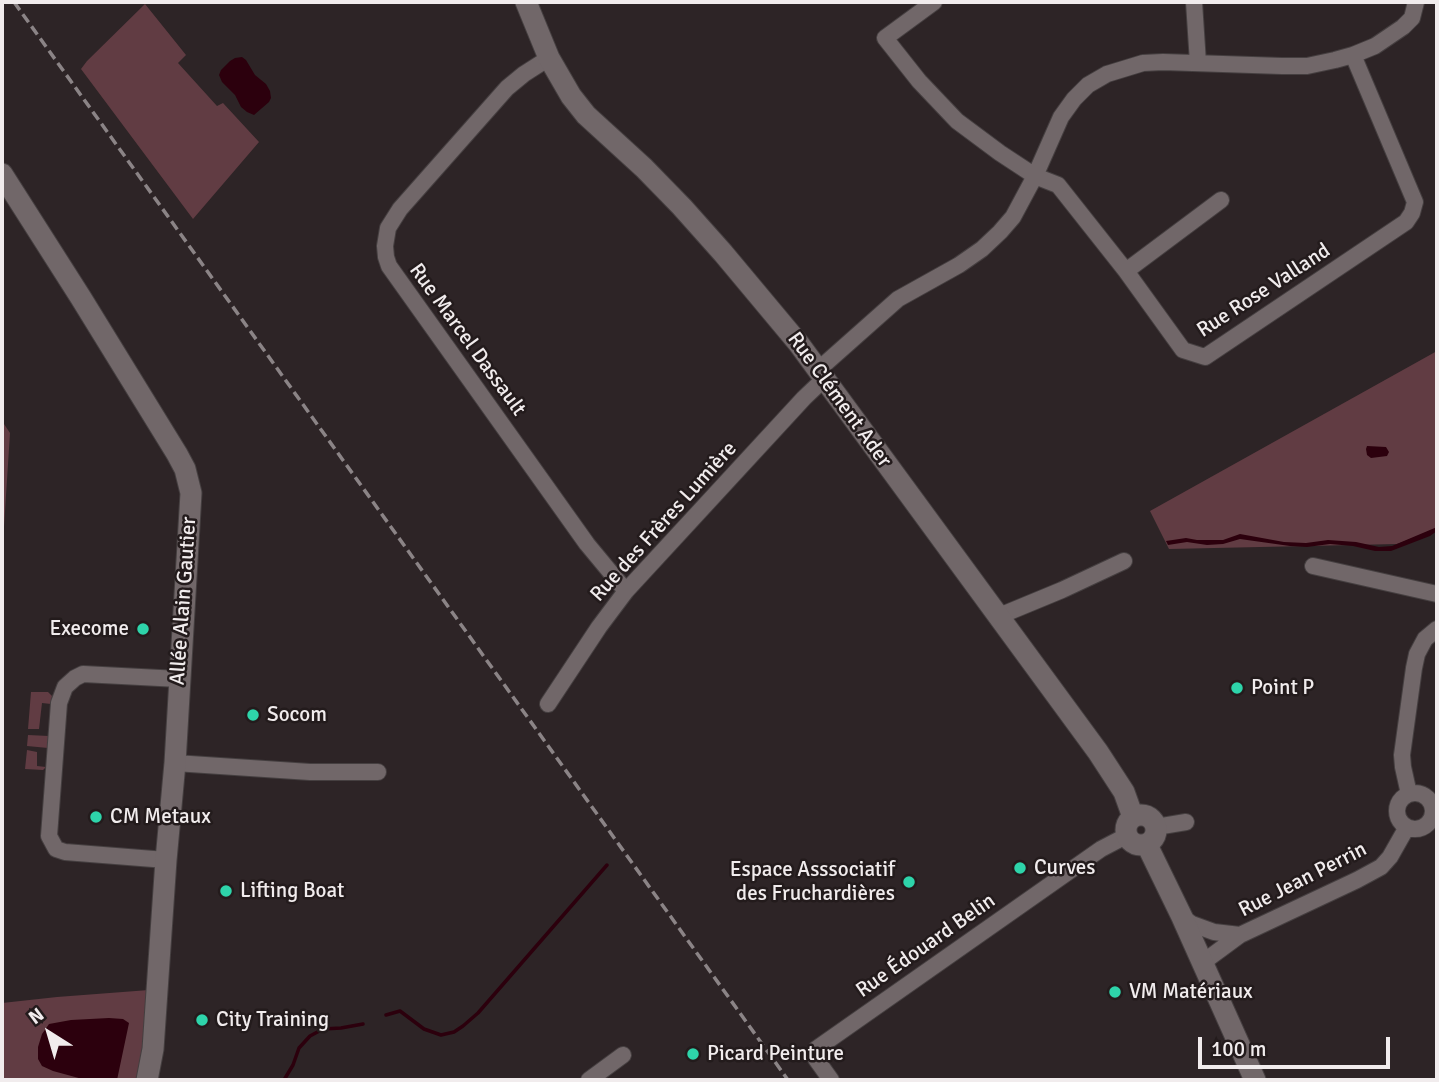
<!DOCTYPE html>
<meta charset="utf-8">
<style>
body{margin:0}
#map{position:relative;width:1439px;height:1082px;overflow:hidden;background:#2d2426;font-family:Signika,sans-serif}
canvas{display:block}
.frame{position:absolute;inset:0;border:4px solid #f1eced;pointer-events:none}
.north{position:absolute;left:14px;top:998px;width:70px;height:70px;-webkit-text-stroke:5px #231b1c;paint-order:stroke;rotate:323deg;font-size:19px;font-weight:700;line-height:28px;text-align:center;color:#f1eced}
.north::after{content:'';display:block;margin:auto;width:24px;height:32px;background:#f1eced;clip-path:polygon(50% 0,100% 100%,50% 72%,0 100%)}
.scale{position:absolute;left:1198px;top:1037px;width:192px;height:32px;box-sizing:border-box;border:4px solid #f1eced;border-top:0;padding-left:9px;font-size:21px;line-height:24px;white-space:nowrap;color:#f1eced;-webkit-text-stroke:5px #231b1c;paint-order:stroke}
</style>
<div id="map">
<canvas width="1439" height="1082"></canvas>
<div class="frame"></div>
<div class="north">N</div>
<div class="scale">100 m</div>
</div>
<script>
const ctx = document.querySelector('canvas').getContext('2d');
ctx.lineJoin = 'round';
function fillPath(path, color) { ctx.fillStyle = color; ctx.fill(path, 'evenodd'); }
const toPath = rows => new Path2D(rows.map(r => 'M' + r).join(''));
function trace(path, color, width, dash) { ctx.strokeStyle = color; ctx.lineWidth = width; ctx.lineCap = dash ? 'butt' : 'round'; ctx.setLineDash(dash || []); ctx.stroke(path); }
function write(font, color, halo, rows, align = 'center') {
  ctx.font = font + ' Signika,sans-serif'; ctx.lineWidth = 5; ctx.setLineDash([]); ctx.textBaseline = 'middle'; ctx.strokeStyle = halo; ctx.fillStyle = color; for (const [text, x, y, turn = 0] of rows) {
    ctx.save(); ctx.translate(x, y); ctx.rotate((+turn || 0) * Math.PI / 180); ctx.textAlign = isNaN(turn) ? turn : align; if (halo) ctx.strokeText(text, 0, 0); ctx.fillText(text, 0, 0); ctx.restore();
  }
}
const green = toPath([
 [145,4,186,55,178,63,217,106,223,103,259,142,193,219,81,69,87,61],
 [1437,351,1437,529,1397,544,1169,549,1150,511],
 [2,421,10,433,2,558],
 [31,692,48,692,52,696,51,704,42,703,39,729,28,729],
 [28,735,49,736,48,748,27,746],
 [27,750,37,752,37,766,46,767,43,770,25,769],
 [149,990,141,1059,136,1080,2,1080,2,1003,57,997]
]);
const water = toPath([
 [242,57,246,60,255,75,266,84,270,91,271,98,269,102,254,115,247,112,241,107,235,95,222,82,219,75,221,70,230,61,235,58],
 [1367,446,1386,447,1389,452,1387,456,1371,458,1367,455,1366,449],
 [1437,527,1437,531,1430,536,1391,551,1375,551,1353,546,1330,544,1307,547,1290,546,1240,539,1223,544,1207,545,1187,542,1168,545,1166,541,1186,538,1197,540,1223,540,1240,534,1284,542,1306,543,1328,540,1356,542,1379,547,1392,546],
 [109,1018,123,1019,129,1023,117,1080,86,1080,53,1071,42,1066,38,1059,38,1047,42,1034,49,1024,71,1020]
]);
const stream = toPath([
 [386,1015,400,1011,424,1029,441,1035,454,1032,463,1026,478,1013,607,865],
 [284,1080,293,1065,299,1048,310,1036,323,1029,341,1028,363,1024]
]);
const street = toPath([
 [934,2,885,38,919,81,957,121,1000,153,1035,176,1058,185,1126,271,1183,350,1205,357,1406,222,1412,213,1415,202,1353,55],
 [1194,2,1198,63],
 [549,58,524,74,507,88,400,209,388,228,385,246,386,257,389,266,587,544,626,591],
 [1126,271,1221,200],
 [818,370,898,299,959,265,982,249,1000,232,1013,217,1035,176,1061,117,1074,99,1088,85,1107,74,1143,63,1163,62,1282,66,1307,66,1335,60,1353,55,1375,46,1403,27,1412,18,1416,2],
 [1313,566,1437,594],
 [999,617,1004,614,1062,590,1124,561],
 [548,704,599,627,626,591,804,398,824,379],
 [175,763,310,772,378,772],
 '1397 811a18 18 0 1 1 36 0a18 18 0 1 1-36 0Z',
 [1409,794,1403,767,1402,755,1414,668,1417,654,1425,639,1437,629],
 [1156,827,1186,822],
 [166,860,65,852,56,849,49,836,59,703,65,687,75,678,83,674,179,679],
 [1182,917,1192,924,1214,932,1240,935],
 [1202,963,1240,935,1357,880,1381,867,1390,857,1407,827],
 [589,1080,623,1055],
 [831,1080,816,1059,816,1049,1101,849,1126,836]
]);
const secondary = toPath([
 [526,2,549,58,571,96,586,115,644,168,682,207,723,253,799,344,1098,752,1124,792,1133,817],
 [2,174,81,298,177,454,185,469,191,493,175,763,166,860,153,1049,147,1080],
 '1126 830a15 15 0 1 1 30 0a15 15 0 1 1-30 0Z',
 [1147,845,1182,917,1255,1080]
]);
const rail = toPath([
 [14,2,788,1080]
]);
const markers = [
 [143,629,7,"#2ed4aa"],
 [1237,688,7,"#2ed4aa"],
 [253,715,7,"#2ed4aa"],
 [96,817,7,"#2ed4aa"],
 [1020,868,7,"#2ed4aa"],
 [909,882,7,"#2ed4aa"],
 [226,891,7,"#2ed4aa"],
 [1115,992,7,"#2ed4aa"],
 [202,1020,7,"#2ed4aa"],
 [693,1054,7,"#2ed4aa"]
];
const streetNames = [
 ["Rue Rose Valland",1264,291,-33],
 ["Rue Marcel Dassault",467,340,54],
 ["Rue Clément Ader",839,400,54],
 ["Rue des Frères Lumière",664,522,-48],
 ["Allée Alain Gautier",184,601,-86],
 ["Rue Jean Perrin",1303,880,-27],
 ["Rue Édouard Belin",926,946,-35]
];
const poiNames = [
 ["Execome",129,629,"right"],
 ["Point P",1251,688],
 ["Socom",267,715],
 ["CM Metaux",110,817],
 ["Curves",1034,868],
 ["Espace Asssociatif",895,870,"right"],
 ["des Fruchardières",895,894,"right"],
 ["Lifting Boat",240,891],
 ["VM Matériaux",1129,992],
 ["City Training",216,1020],
 ["Picard Peinture",707,1054]
];
fillPath(green, '#613c43');
fillPath(water, '#2c000d');
trace(stream, '#2c000d', 3.5);
trace(street, '#453f40', 18);
trace(secondary, '#453f40', 23);
trace(street, '#716769', 16);
trace(secondary, '#716769', 21);
trace(rail, '#8b8486', 3.5, [10, 5]);
for (const [x, y, r, color] of markers) { const dot = new Path2D(); dot.arc(x, y, r, 0, 2 * Math.PI); ctx.fillStyle = color; ctx.fill(dot); trace(dot, '#231b1c', 2.5); }
write('21px', '#f1eced', '#231b1c', streetNames);
write('21px', '#f1eced', '#231b1c', poiNames, 'left');
</script>
